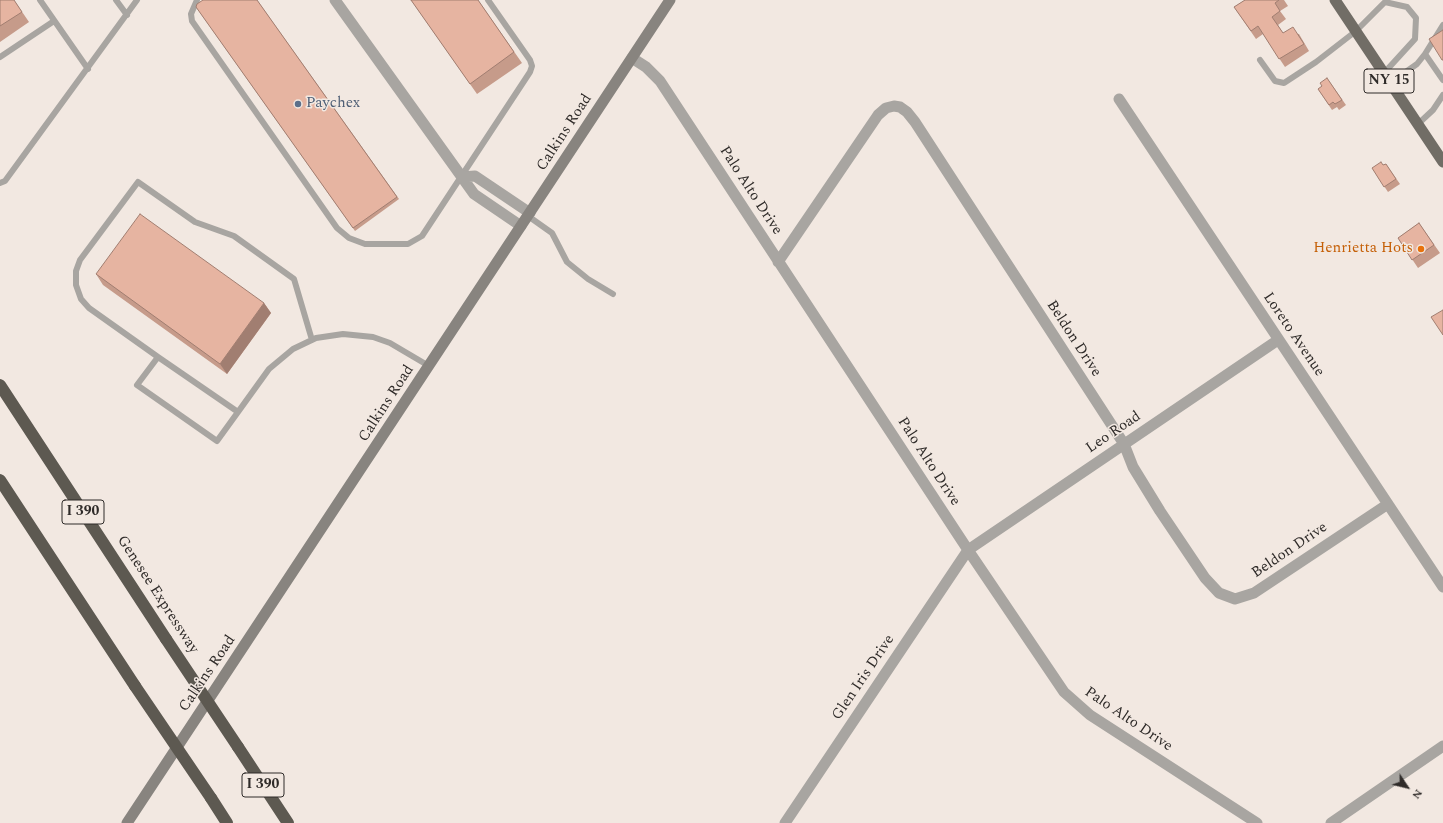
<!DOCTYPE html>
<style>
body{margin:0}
#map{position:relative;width:1443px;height:823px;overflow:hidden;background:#f2e8e1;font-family:Spectral,serif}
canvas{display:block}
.north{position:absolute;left:1387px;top:767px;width:40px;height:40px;-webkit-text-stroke:3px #f2e8e1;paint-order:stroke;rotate:125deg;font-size:11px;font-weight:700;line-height:16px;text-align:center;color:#2f2b29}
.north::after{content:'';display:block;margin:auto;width:14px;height:18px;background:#2f2b29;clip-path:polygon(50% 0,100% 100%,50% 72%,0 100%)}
</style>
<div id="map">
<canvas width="1443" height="823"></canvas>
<div class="north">N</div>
</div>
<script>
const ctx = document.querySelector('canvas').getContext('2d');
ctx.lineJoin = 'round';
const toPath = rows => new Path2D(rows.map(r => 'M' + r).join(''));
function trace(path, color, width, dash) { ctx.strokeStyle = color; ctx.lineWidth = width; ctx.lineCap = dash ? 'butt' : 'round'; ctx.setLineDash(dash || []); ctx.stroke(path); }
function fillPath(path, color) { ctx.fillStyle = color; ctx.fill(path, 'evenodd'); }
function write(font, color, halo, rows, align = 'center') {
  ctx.font = font + ' Spectral,serif'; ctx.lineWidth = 3; ctx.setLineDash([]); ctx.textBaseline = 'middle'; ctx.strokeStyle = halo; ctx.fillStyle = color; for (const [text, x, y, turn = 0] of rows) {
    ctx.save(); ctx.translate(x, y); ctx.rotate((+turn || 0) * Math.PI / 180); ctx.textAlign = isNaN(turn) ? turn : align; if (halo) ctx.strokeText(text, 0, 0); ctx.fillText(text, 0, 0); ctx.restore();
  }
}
const service = toPath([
 [40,0,88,69],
 [116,0,127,15],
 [197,0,191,14,192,21,337,228,349,238,365,244,408,244,422,236,530,72,532,66,530,60,488,0],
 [1425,54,1443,25],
 [0,57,54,21],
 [1260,60,1275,81,1284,83,1316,62,1356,31,1385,2,1407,7,1416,18,1415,39,1384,73],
 [1390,83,1417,64,1425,54,1443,80],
 [1418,124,1433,110,1443,95],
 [0,183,5,181,137,0],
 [528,216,552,233,567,262,588,279,613,294],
 [158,357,89,308,81,299,76,285,76,271,80,260,138,182,195,222,234,236,294,279,312,340],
 [238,412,158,357,137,385,217,441,238,412,269,369,293,349,316,338,343,334,373,337,390,343,429,366]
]);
const minor = toPath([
 [335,0,474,194,521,226],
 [632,58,646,67,660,81,968,550,1064,692,1090,715,1257,823],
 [1119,99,1443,587],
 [462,177,475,176,530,213],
 [778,262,878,115,886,108,894,106,900,107,907,112,915,122,1124,444,1133,467,1160,511,1205,578,1219,593,1235,599,1254,593,1388,504],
 [785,823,968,550,1278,340],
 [1331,823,1443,746]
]);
const secondary = toPath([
 [127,823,670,0]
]);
const primary = toPath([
 [1335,0,1443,162]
]);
const motorway = toPath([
 [0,385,166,639],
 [0,480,135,686],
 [238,747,288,823],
 [211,798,227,823]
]);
const motorwayBridge = toPath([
 [166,639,238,747],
 [135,686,211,798]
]);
const wall = toPath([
 [0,0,15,0,14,0,29,22,0,42],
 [257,0,399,199,355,231,196,7],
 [411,0,478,0,522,63,477,94],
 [1245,0,1284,0,1288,6,1280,11,1286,19,1278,25,1283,33,1299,34,1309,51,1285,67,1263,34,1256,39,1234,7],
 [1327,78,1346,105,1339,110,1337,107,1332,110,1318,89,1322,86],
 [1386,164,1400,184,1388,192,1372,168,1383,165],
 [1419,223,1440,253,1418,268,1398,238],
 [96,274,264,303,271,313,227,374,103,285]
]);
const shadedWall = toPath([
 [264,303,271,313,227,374,220,364]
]);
const building = toPath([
 [0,0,14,0,22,12,0,26,0,0],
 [203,0,257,0,397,197,353,228,196,7,197,4,203,0],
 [411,0,478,0,514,52,470,84,411,0],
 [1245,0,1279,0,1275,3,1280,11,1272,17,1283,33,1293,27,1304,44,1279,59,1258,26,1251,31,1234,7,1245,0],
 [1443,30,1443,60,1442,60,1429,39,1443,30],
 [1327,78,1342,100,1335,104,1333,102,1329,105,1318,89,1322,86,1320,83,1327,78],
 [1381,162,1383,165,1386,164,1396,179,1384,187,1372,168,1381,162],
 [140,214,264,303,220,364,96,274,140,214],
 [1419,223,1434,245,1412,260,1398,238,1419,223],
 [1443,310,1443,335,1431,317,1443,310]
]);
const markers = [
 [298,104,4,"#5c6f8a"],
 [1421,249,4,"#e8710a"]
];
const shields = [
 [1389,81,50],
 [83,512,42],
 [263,785,42]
];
const shieldNames = [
 ["NY 15",1389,81],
 ["I 390",83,512],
 ["I 390",263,785]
];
const serviceNames = [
 ["Paychex",306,104]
];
const streetNames = [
 ["Calkins Road",565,133,-57],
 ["Palo Alto Drive",750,191,57],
 ["Loreto Avenue",1293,335,56],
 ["Beldon Drive",1073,339,57],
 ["Calkins Road",387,404,-57],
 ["Leo Road",1114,433,-34],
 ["Palo Alto Drive",928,462,57],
 ["Beldon Drive",1290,551,-34],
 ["Genesee Expressway",157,595,57],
 ["Calkins Road",208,674,-56],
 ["Glen Iris Drive",864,678,-56],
 ["Palo Alto Drive",1128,720,34]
];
const foodNames = [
 ["Henrietta Hots",1413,249]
];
trace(service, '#a8a5a1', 6);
trace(minor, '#a8a5a1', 11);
trace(secondary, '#88847f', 11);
trace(primary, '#716d66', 11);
trace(motorway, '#5d5951', 12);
trace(motorwayBridge, '#5d5951', 12);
fillPath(wall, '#c69b8a');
fillPath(shadedWall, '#a17e71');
fillPath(building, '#e6b4a1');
trace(building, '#a17e71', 1);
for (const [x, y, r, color] of markers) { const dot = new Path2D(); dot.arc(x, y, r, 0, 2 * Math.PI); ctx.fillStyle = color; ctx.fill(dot); trace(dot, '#f2e8e1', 1.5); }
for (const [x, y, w] of shields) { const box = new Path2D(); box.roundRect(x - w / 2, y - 12, w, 24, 3); ctx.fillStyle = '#f2e8e1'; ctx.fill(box); trace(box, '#2f2b29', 1); }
write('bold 14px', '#2f2b29', null, shieldNames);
write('15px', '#4e5e75', '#f2e8e1', serviceNames, 'left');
write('15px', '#2f2b29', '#f2e8e1', streetNames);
write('15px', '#c56008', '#f2e8e1', foodNames, 'right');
</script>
